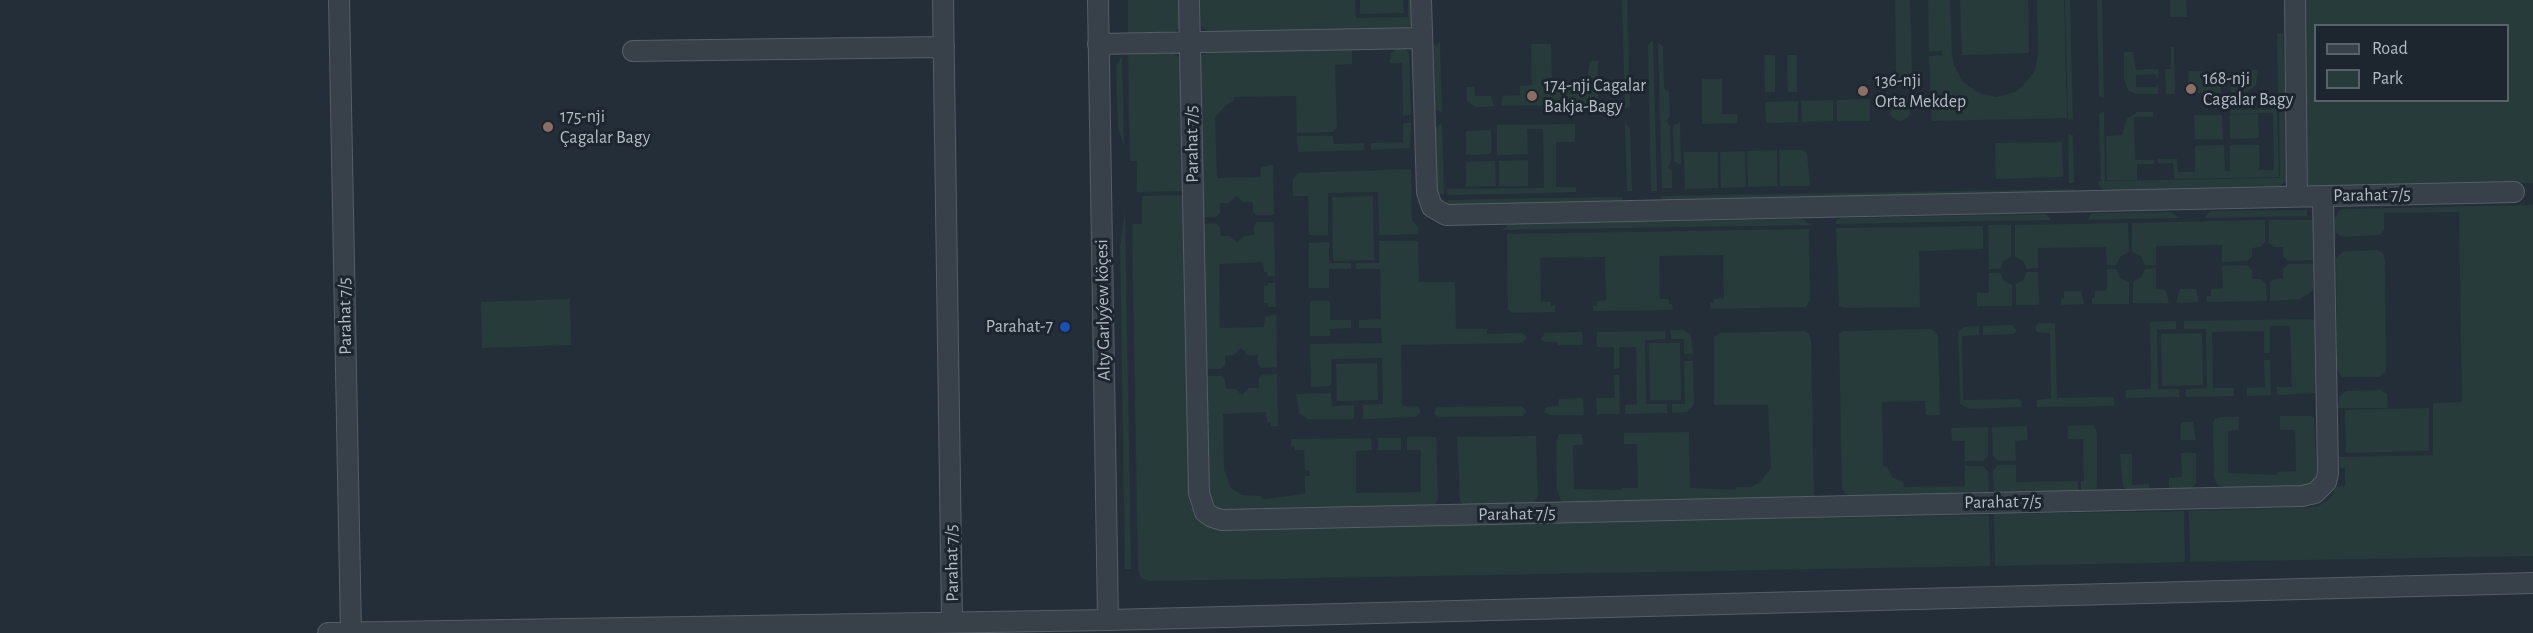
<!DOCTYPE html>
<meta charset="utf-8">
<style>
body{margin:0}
#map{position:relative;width:2533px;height:633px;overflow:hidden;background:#242e39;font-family:"Alegreya Sans",sans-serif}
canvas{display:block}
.legend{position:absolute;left:2314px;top:24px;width:195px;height:78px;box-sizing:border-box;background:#1d252f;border:2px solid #59616b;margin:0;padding:8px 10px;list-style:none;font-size:18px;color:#b3bbc5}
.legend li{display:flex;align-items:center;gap:12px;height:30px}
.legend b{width:30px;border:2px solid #59616b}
</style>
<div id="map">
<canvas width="2533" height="633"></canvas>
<ul class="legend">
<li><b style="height:8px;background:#38404a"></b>Road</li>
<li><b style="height:16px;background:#273b3b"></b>Park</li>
</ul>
</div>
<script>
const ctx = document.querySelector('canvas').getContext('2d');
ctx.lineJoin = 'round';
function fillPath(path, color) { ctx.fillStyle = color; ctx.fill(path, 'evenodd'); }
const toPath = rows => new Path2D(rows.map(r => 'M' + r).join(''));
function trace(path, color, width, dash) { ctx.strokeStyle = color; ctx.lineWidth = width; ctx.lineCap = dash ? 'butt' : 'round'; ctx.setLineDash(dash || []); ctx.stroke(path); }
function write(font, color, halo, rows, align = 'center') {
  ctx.font = font + ' "Alegreya Sans",sans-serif'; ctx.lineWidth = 6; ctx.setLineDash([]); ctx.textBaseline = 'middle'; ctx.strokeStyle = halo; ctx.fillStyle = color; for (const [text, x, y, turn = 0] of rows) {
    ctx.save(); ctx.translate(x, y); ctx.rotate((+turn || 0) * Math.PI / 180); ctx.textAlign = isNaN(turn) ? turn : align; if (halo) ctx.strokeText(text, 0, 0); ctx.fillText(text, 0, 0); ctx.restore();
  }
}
const green = toPath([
 [1128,0,1180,0,1180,28,1174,33,1128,34],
 [1200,0,1355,0,1356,18,1408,17,1408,0,1413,0,1412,23,1407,29,1207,32,1201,25],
 [1360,0,1403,0,1404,13,1360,14],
 [1622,0,1627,0,1630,106,1625,109],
 [1895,0,1910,0,1912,74,1908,80,1904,82,1897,78,1896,74],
 [1928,0,1950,0,1952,55,1954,65,1962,81,1978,93,1997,97,2015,92,2023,86,2035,71,2038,52,2037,0,2064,0,2067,118,1932,121,1929,56,1942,55,1942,51,1929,51],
 [1960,0,2028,0,2029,53,1962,55],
 [2065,0,2070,0,2073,119,2068,120],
 [2097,0,2102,0,2104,98,2099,96],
 [2170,0,2186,0,2187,17,2170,17],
 [2305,0,2533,0,2533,183,2308,187],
 [2316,26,2508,26,2508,100,2316,100],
 [2277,34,2283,34,2285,93,2278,93],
 [1653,40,1657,191,1651,191,1648,45],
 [1440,42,1442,112,1435,109,1434,46],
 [1658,43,1663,46,1664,88,1669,92,1670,116,1666,120,1670,126,1671,161,1668,168,1672,171,1672,188,1662,188],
 [1531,44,1551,44,1552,82,1587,81,1590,61,1598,61,1598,102,1592,105,1501,106,1503,96,1520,95,1520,86,1532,85],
 [2171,47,2174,47,2175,94,2166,94,2165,69,2171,69],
 [1352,48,1352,64,1335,65,1337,129,1334,129,1333,132,1297,133,1296,96,1234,97,1233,101,1224,107,1215,118,1217,178,1261,177,1261,167,1273,165,1274,215,1257,215,1253,212,1253,202,1243,202,1236,196,1229,203,1220,203,1220,213,1216,217,1203,217,1200,58,1202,55,1210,52],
 [1396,49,1406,49,1409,54,1411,115,1403,116,1402,63,1390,63,1391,53],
 [2124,52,2133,52,2136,70,2158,69,2158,80,2156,74,2136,75,2136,87,2156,87,2158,82,2158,94,2136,94,2128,90,2124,79],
 [1173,53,1181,59,1184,191,1137,192,1137,161,1130,161,1128,54],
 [1764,55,1775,55,1775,92,1765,92],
 [1787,55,1797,55,1797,92,1788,92],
 [1122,57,1124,145,1118,128,1116,65],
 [2248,70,2258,70,2256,85,2247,92,2231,92,2231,80,2248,80],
 [2188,71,2203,71,2203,81,2221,80,2221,93,2189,93],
 [1702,79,1722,79,1722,114,1737,114,1737,123,1702,124],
 [1466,87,1474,87,1475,96,1491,96,1494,106,1476,107,1471,104,1467,100],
 [1870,99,1870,121,1837,121,1837,100],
 [1833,100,1833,121,1802,122,1801,101],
 [1798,101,1798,122,1766,123,1765,102],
 '1890 111a10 10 0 1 1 20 0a10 10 0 1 1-20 0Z',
 [2279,107,2285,107,2286,174,2288,175,2287,181,2280,186,2106,192,2099,185,2098,181,2101,181,2099,115,2104,111,2105,181,2280,178],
 [2277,109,2279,177,2174,179,2173,163,2158,163,2158,159,2177,159,2178,172,2195,172,2195,146,2224,145,2225,171,2230,171,2230,145,2259,145,2259,170,2274,170,2273,113,2230,114,2230,110],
 [2137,112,2153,112,2153,117,2134,117,2135,160,2154,160,2154,164,2137,164,2137,180,2107,180,2106,136,2122,135,2127,119],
 [2258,114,2259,138,2230,139,2230,115],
 [2194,115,2222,115,2223,139,2195,139],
 [1680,122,1681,164,1678,164,1674,161,1673,126],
 [1403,123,1411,123,1410,148,1371,150,1371,143,1403,142],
 [1442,123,1444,194,1437,194,1436,127],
 [1625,123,1630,129,1632,191,1627,191],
 [1575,124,1575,142,1556,142,1556,187,1576,187,1576,192,1448,195,1447,189,1544,188,1543,129,1527,129,1528,154,1497,155,1497,125],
 [1491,130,1491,154,1466,155,1466,131],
 [2068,134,2073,135,2074,183,2069,183],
 [1297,136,1333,136,1334,144,1364,143,1364,150,1298,152],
 [2062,142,2063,177,1996,179,1995,143],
 [1777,150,1777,186,1748,187,1747,151],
 [1779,150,1803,150,1807,154,1810,186,1780,186],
 [1745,151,1746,187,1721,188,1720,152],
 [1684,152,1718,152,1718,188,1685,189],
 [1528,160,1528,186,1499,186,1499,161],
 [1495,161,1496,186,1466,187,1466,162],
 [1411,169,1412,220,1418,227,1418,234,1379,235,1378,192,1328,193,1328,235,1309,235,1308,196,1293,196,1293,179,1298,173],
 [2076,189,2073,192,1662,201,1661,196],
 [1184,195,1190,503,1196,516,1204,523,1236,528,1989,515,1990,566,1151,581,1141,579,1138,568,1132,224,1142,224,1142,196],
 [1373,196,1374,260,1333,261,1332,197],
 [1622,197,1622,202,1448,205,1448,200],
 [2533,205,2533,556,2190,562,2189,511,2317,507,2331,498,2336,487,2345,486,2345,468,2340,468,2339,457,2433,455,2433,403,2462,402,2459,212,2384,213,2384,230,2379,235,2342,237,2335,232,2335,218,2339,211,2343,209],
 [2307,210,2307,216,2204,218,2210,211],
 [1125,211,1131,569,1125,569,1120,246],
 [2171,212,2179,218,2087,220,2092,213],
 [2046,214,2051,220,1836,224,1836,221,1841,218],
 [1803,219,1811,225,1502,230,1509,224],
 [2265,220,2265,242,2261,247,2252,248,2252,257,2247,261,2222,262,2222,245,2156,246,2156,265,2145,265,2141,256,2132,252,2132,223],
 [2269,220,2313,220,2314,260,2288,261,2283,256,2283,247,2274,247,2269,243],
 [1257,222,1274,222,1275,276,1268,276,1267,272,1264,272,1263,262,1219,264,1220,328,1264,327,1265,317,1276,314,1277,367,1262,368,1258,364,1258,355,1248,355,1241,348,1234,355,1225,356,1225,365,1221,369,1206,369,1203,224,1216,223,1220,227,1221,236,1230,236,1237,243,1244,236,1254,235,1254,226],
 [2128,223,2129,252,2120,257,2116,265,2107,265,2106,247,2038,248,2038,268,2027,269,2023,261,2015,257,2015,225],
 [1988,225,2011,225,2011,257,2003,261,2000,269,1989,269],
 [1983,226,1983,249,1919,251,1920,307,1845,308,1839,306,1836,228],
 [1809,229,1810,301,1806,307,1711,309,1710,303,1714,303,1714,299,1724,298,1723,255,1659,256,1660,299,1669,299,1669,304,1672,304,1673,310,1593,311,1593,306,1597,305,1597,301,1606,300,1605,257,1540,258,1541,301,1551,302,1551,306,1555,306,1555,312,1513,313,1508,310,1507,234],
 [1379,241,1418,241,1419,282,1455,282,1456,329,1487,329,1487,334,1522,333,1526,336,1526,339,1522,343,1401,345,1402,406,1418,407,1421,412,1415,417,1363,419,1363,405,1383,404,1382,358,1331,359,1331,386,1311,387,1310,344,1382,343,1381,328,1359,328,1359,320,1381,319,1380,269,1356,269,1356,263,1379,263],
 [1329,242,1329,263,1351,263,1351,269,1329,269,1329,288,1309,288,1309,243],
 [2377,250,2383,253,2385,260,2386,371,2379,377,2342,377,2337,369,2336,258,2344,251],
 [2288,264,2313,264,2313,289,2309,294,2299,299,2270,301,2270,283,2274,279,2283,278,2283,269],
 [2247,265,2252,270,2252,279,2261,279,2266,284,2267,301,2207,302,2207,296,2211,296,2211,289,2223,288,2222,266],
 [2156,268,2156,289,2166,290,2169,303,2133,303,2133,282,2141,277,2145,269],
 [2107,269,2116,269,2120,278,2129,282,2129,304,2092,304,2092,298,2095,298,2095,291,2107,290],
 [2027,272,2038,272,2039,305,2016,305,2016,284,2023,280],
 [1989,273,2000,273,2004,281,2012,285,2012,306,1977,306,1977,293,1989,293],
 [1268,283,1275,283,1276,307,1268,307,1268,303,1264,303,1264,286,1268,286],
 [2180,289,2196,289,2199,302,2176,303],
 [2064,291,2081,291,2084,304,2061,305,2061,299,2064,298],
 [570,299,571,345,482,348,481,302],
 [1310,301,1330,301,1330,320,1351,320,1351,328,1330,329,1330,336,1310,336],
 [2309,319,2314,320,2315,324,2315,393,2277,395,2277,387,2292,387,2290,326,2270,326,2270,353,2264,353,2264,331,2212,332,2213,388,2234,388,2234,396,2186,397,2186,389,2207,388,2206,329,2184,329,2184,321],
 [2176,321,2176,329,2157,330,2158,389,2179,389,2179,397,2126,398,2125,390,2151,389,2150,322],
 [2039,323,2055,323,2057,398,2114,397,2114,406,2037,407,2037,400,2051,398,2050,333,2037,332,2035,327],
 [2012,325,2017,331,2013,334,1983,335,1983,326],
 [1979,326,1979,335,1962,336,1963,400,2018,399,2022,402,2021,407,1970,409,1960,404,1958,332,1964,327],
 [1931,329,1936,332,1938,337,1940,415,1926,415,1925,401,1882,402,1883,466,1887,467,1892,477,1903,482,1904,487,1965,486,1965,466,1983,466,1988,471,1989,498,1851,500,1842,489,1839,334,1843,331],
 [1671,330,1684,330,1691,335,1693,354,1684,354,1684,339,1671,339],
 [1665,331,1666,339,1645,340,1646,404,1667,404,1667,413,1625,414,1625,405,1637,404,1636,347,1619,347,1619,368,1614,369,1614,347,1597,347,1597,332],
 [1804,331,1809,334,1811,341,1814,498,1567,504,1561,501,1557,489,1556,442,1559,434,1582,434,1583,445,1573,445,1574,489,1621,490,1621,488,1638,488,1637,444,1624,444,1624,433,1689,432,1690,488,1736,490,1736,487,1750,487,1759,483,1771,468,1768,405,1714,405,1714,337,1720,333],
 [1582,332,1583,345,1558,345,1557,342,1545,342,1540,339,1545,333],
 [2202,333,2203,385,2162,386,2161,334],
 [1649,343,1680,343,1681,400,1650,400],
 [2264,360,2270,360,2271,395,2247,396,2247,388,2265,387],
 [1684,361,1693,361,1694,404,1687,412,1672,413,1672,404,1685,404],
 [1377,363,1378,400,1337,401,1336,364],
 [1277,374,1278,426,1271,426,1271,422,1267,422,1266,412,1223,414,1224,469,1231,488,1242,495,1260,496,1264,499,1305,494,1305,476,1310,476,1310,471,1305,470,1304,450,1295,450,1294,446,1291,446,1291,439,1371,438,1372,450,1356,451,1356,493,1421,492,1421,450,1407,450,1407,437,1436,437,1438,497,1436,503,1430,506,1224,511,1216,509,1209,496,1206,376,1222,376,1225,379,1226,389,1235,389,1242,395,1249,388,1259,388,1259,378,1262,375],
 [1614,375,1619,375,1620,414,1597,414,1596,398,1615,398],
 [2380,390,2387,394,2388,408,2338,408,2339,397,2346,391],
 [1331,393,1332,406,1354,405,1354,419,1308,419,1299,413,1296,394],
 [1583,398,1584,415,1549,415,1544,412,1546,407,1559,406,1559,399],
 [1522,406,1527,412,1522,416,1439,417,1434,414,1436,408,1439,407],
 [2429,408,2429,451,2346,453,2345,410],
 [2280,416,2311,416,2314,418,2317,482,2296,486,2226,488,2217,484,2214,477,2213,423,2215,419,2220,417,2239,417,2239,430,2228,431,2228,473,2277,475,2277,472,2296,471,2295,430,2280,430],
 [2181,422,2193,422,2196,440,2181,440],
 [2094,425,2097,433,2097,487,2095,492,2081,496,2081,481,2084,481,2083,439,2068,439,2068,426],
 [2027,426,2027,440,2015,441,2016,461,1998,461,1993,456,1992,427],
 [1988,427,1988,456,1983,461,1965,461,1965,441,1952,441,1951,428],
 [1536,436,1538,496,1534,503,1466,506,1460,502,1457,437],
 [1378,438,1401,438,1401,450,1378,450],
 [2181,453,2196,453,2196,483,2190,490,2169,491,2169,478,2182,477],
 [2120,454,2132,454,2132,485,2149,484,2149,492,2129,492,2123,487],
 [1998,465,2016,465,2016,482,2078,481,2079,496,1994,498,1993,471],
 [2184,511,2185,562,1995,566,1994,514]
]);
const minor = toPath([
 [339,0,351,633],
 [943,0,952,622],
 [1098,0,1108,620],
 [1189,0,1199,493,1205,512,1212,517,1222,520,2302,496,2315,493,2326,482,2328,473,2323,196],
 [1421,0,1427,192,1432,207,1446,215,2514,192],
 [2295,0,2297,196],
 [1098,44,1422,38],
 [633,51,944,47],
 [328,633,1108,620,2533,583]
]);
const markers = [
 [2191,89,6,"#8d6e63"],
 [1863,91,6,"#8d6e63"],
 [1532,96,6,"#8d6e63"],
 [548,127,6,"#8d6e63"],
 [1065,327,6,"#1a4fb4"]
];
const poiNames = [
 ["168-nji",2203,79],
 ["Cagalar Bagy",2203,100],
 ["136-nji",1875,81],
 ["Orta Mekdep",1875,102],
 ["174-nji Cagalar",1544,86],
 ["Bakja-Bagy",1544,107],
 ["175-nji",560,117],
 ["Çagalar Bagy",560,138],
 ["Parahat-7",1053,327,"right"]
];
const streetNames = [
 ["Parahat 7/5",1192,144,-91],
 ["Parahat 7/5",2372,195,-1],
 ["Alty Garlyýew köçesi",1103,310,-91],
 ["Parahat 7/5",345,316,-91],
 ["Parahat 7/5",2003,502,-1],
 ["Parahat 7/5",1517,514,-1],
 ["Parahat 7/5",952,563,-91]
];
fillPath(green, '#273b3b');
trace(minor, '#565e68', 22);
trace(minor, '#38404a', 20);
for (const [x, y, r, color] of markers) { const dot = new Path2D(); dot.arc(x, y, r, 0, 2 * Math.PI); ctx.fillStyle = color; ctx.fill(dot); trace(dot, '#1d252f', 2); }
write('18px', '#b3bbc5', '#1d252f', poiNames, 'left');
write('18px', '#b3bbc5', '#1d252f', streetNames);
</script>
